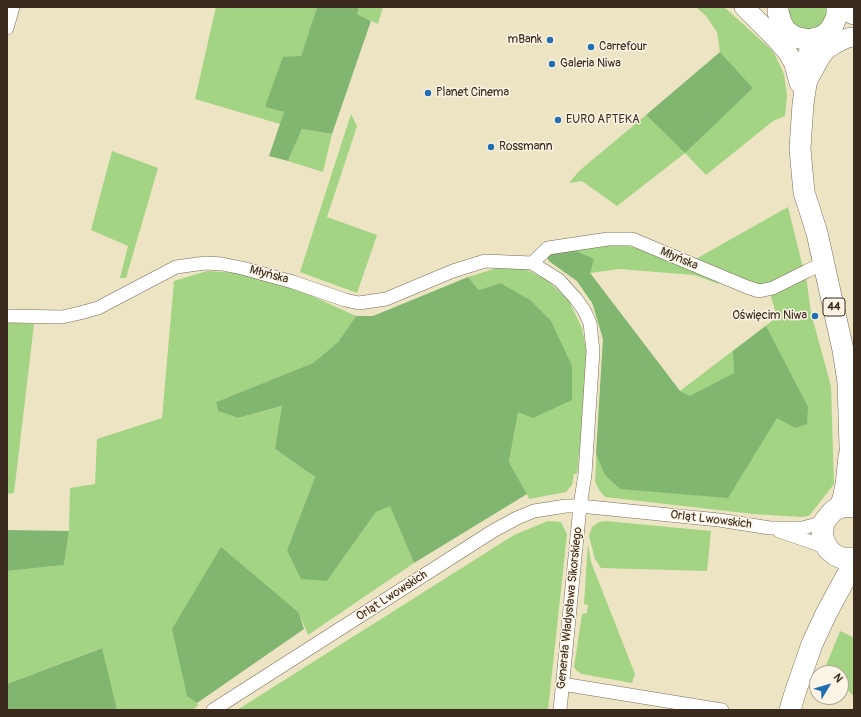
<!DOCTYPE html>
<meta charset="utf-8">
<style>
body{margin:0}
#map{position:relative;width:861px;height:717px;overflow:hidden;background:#ede4c4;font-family:Pangolin,sans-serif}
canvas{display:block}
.frame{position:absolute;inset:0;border:8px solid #3b2a1e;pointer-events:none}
.north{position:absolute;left:809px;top:665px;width:40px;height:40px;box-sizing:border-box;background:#fcf5e5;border:1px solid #afa495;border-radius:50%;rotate:52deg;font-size:11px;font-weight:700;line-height:16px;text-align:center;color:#3b2a1e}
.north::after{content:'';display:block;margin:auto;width:14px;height:18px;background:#1f6fb2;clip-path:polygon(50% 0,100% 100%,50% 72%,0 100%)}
</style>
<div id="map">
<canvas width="861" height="717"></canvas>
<div class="frame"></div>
<div class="north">N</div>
</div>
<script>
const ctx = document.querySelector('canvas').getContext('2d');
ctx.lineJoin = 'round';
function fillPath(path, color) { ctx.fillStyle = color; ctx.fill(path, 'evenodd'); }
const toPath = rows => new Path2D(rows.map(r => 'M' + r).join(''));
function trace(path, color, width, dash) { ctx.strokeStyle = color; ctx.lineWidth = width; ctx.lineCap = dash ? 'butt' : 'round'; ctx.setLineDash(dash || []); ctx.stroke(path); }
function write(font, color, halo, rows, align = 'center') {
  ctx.font = font + ' Pangolin,sans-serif'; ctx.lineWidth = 3; ctx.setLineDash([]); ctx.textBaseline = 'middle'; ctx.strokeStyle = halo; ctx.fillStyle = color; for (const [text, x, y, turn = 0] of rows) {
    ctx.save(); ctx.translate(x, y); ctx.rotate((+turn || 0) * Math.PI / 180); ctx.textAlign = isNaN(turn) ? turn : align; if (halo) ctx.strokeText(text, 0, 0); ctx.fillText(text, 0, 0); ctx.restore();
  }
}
const green = toPath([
 [216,7,317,7,301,56,265,107,284,112,280,124,195,99],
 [359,7,383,7,378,24,357,14],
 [696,7,724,7,773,51,784,74,787,96,785,116,773,121,706,175,685,153,617,206,582,181,569,183,579,171,646,115,685,152,753,88,720,52,717,32,706,16],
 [788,7,828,7,826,18,820,26,810,30,800,28,792,21,788,12],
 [351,114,357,126,327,217,377,235,357,293,300,272],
 [302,129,332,134,323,172,288,161],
 [112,151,158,168,126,278,120,278,128,246,91,230],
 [788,207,803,268,770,284,753,286,694,260],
 [624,245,641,249,718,280,719,284,694,275,619,269,590,273,680,391,777,317,770,293,806,276,811,313,831,386,834,484,809,516,801,517,753,514,605,497,599,490,595,481,603,339,592,303,577,281,549,261,569,248],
 [500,267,526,269,548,281,569,301,582,328,587,354,586,386,577,474,574,474,572,485,566,492,529,499,527,494,509,462,518,411,500,283,479,290,468,277],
 [207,271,242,273,299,290,356,316,338,342,313,363,216,402,218,411,238,418,283,406,275,449,315,477,287,550,327,581,376,512,390,505,414,563,308,635,299,613,187,695,197,703,198,706,192,710,117,710,101,648,7,684,7,571,64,565,69,531,70,488,95,484,97,439,162,418,174,281],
 [7,322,34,324,14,493,7,494],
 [548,521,561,522,567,534,548,710,237,710,514,535],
 [606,521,711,531,707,571,601,568,595,559,589,536,592,527,599,522],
 [588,544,591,562,635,674,632,683,582,674,577,671,574,667,582,614,587,613,588,605,584,604],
 [840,631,853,637,854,637,854,697,849,691,841,689,841,673,823,673]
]);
const forest = toPath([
 [317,7,359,7,357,14,371,21,332,134,302,129,288,161,269,156,284,112,265,107,283,57,301,56],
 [720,52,753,88,685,153,646,115],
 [569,248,594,259,590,273,680,391,690,396,734,373,733,351,766,326,808,407,807,424,795,428,777,418,728,498,620,489,605,475,596,454,603,339,593,304,577,281,549,261,547,257,552,252],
 [468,277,479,290,500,283,530,300,551,321,572,366,572,400,533,418,518,412,509,462,527,494,414,563,390,506,376,512,327,581,301,579,287,550,315,477,275,449,282,406,238,418,218,411,216,402,313,363,338,342,356,316,373,316],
 [7,530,69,531,64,565,7,571],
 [221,547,299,613,304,629,197,703,187,696,172,629],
 [102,648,117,710,7,710,7,684]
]);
const street = toPath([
 [7,28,13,7],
 [532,263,548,248,608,239,632,239,747,287,759,291,773,288,807,271,824,263],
 [7,316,62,317,80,313,98,308,176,267,205,263,222,264,242,268,293,282,345,300,359,303,386,299,453,271,485,261,532,263,559,280,576,299,584,310,590,323,593,351,585,474,580,506,560,710],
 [779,531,817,544,828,549],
 [562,684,722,710],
 [213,710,493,531,517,518,534,511,566,506,580,506,719,520,770,528,803,528,824,522]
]);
const secondary = toPath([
 [744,7,773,36,788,53,794,64,799,83],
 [838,7,854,15],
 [806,84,820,58,826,50,835,44,847,38,854,37]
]);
const primary = toPath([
 [778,7,778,12,781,22,786,31,795,37,809,40,823,36,829,31,833,25,837,16,837,7],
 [815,39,807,59,806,84,803,104,800,148,801,160,804,192,817,233,843,350,848,382,850,447,854,472],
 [854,507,847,506,839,508,833,511,824,522,822,536,828,549,835,555,842,558,854,558],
 [839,508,843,499,846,485,849,456],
 [790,710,795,693,812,644,826,614,854,562]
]);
const markers = [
 [550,40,4,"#1f6fb2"],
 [591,47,4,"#1f6fb2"],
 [552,64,4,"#1f6fb2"],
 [428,93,4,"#1f6fb2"],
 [558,120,4,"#1f6fb2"],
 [491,147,4,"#1f6fb2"],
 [815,316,4,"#1f6fb2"]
];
const shields = [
 [834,307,22]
];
const shieldNames = [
 ["44",834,307]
];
const poiNames = [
 ["mBank",542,40,"right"],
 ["Carrefour",599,47],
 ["Galeria Niwa",560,64],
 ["Planet Cinema",436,93],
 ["EURO APTEKA",566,120],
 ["Rossmann",499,147],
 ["Oświęcim Niwa",807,316,"right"]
];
const streetNames = [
 ["Młyńska",679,259,23],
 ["Młyńska",269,275,15],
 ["Orląt Lwowskich",711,520,7],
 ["Orląt Lwowskich",392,596,-33],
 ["Generała Władysława Sikorskiego",570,608,-84]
];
fillPath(green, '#a2d483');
fillPath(forest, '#81b671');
trace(street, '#796b58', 14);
trace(secondary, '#796b58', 20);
trace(primary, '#796b58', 22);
trace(street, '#fff', 13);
trace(secondary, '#fff', 19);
trace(primary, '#fff', 21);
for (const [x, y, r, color] of markers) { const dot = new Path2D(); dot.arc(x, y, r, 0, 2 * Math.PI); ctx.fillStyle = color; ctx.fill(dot); trace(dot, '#fcf5e5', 1.5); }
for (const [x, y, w] of shields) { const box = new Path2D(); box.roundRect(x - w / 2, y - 9, w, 18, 3); ctx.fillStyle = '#fcf5e5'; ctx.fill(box); trace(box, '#3b2a1e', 1); }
write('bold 11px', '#3b2a1e', null, shieldNames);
write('12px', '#3b2a1e', '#fcf5e5', poiNames, 'left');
write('12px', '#3b2a1e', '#fcf5e5', streetNames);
</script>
